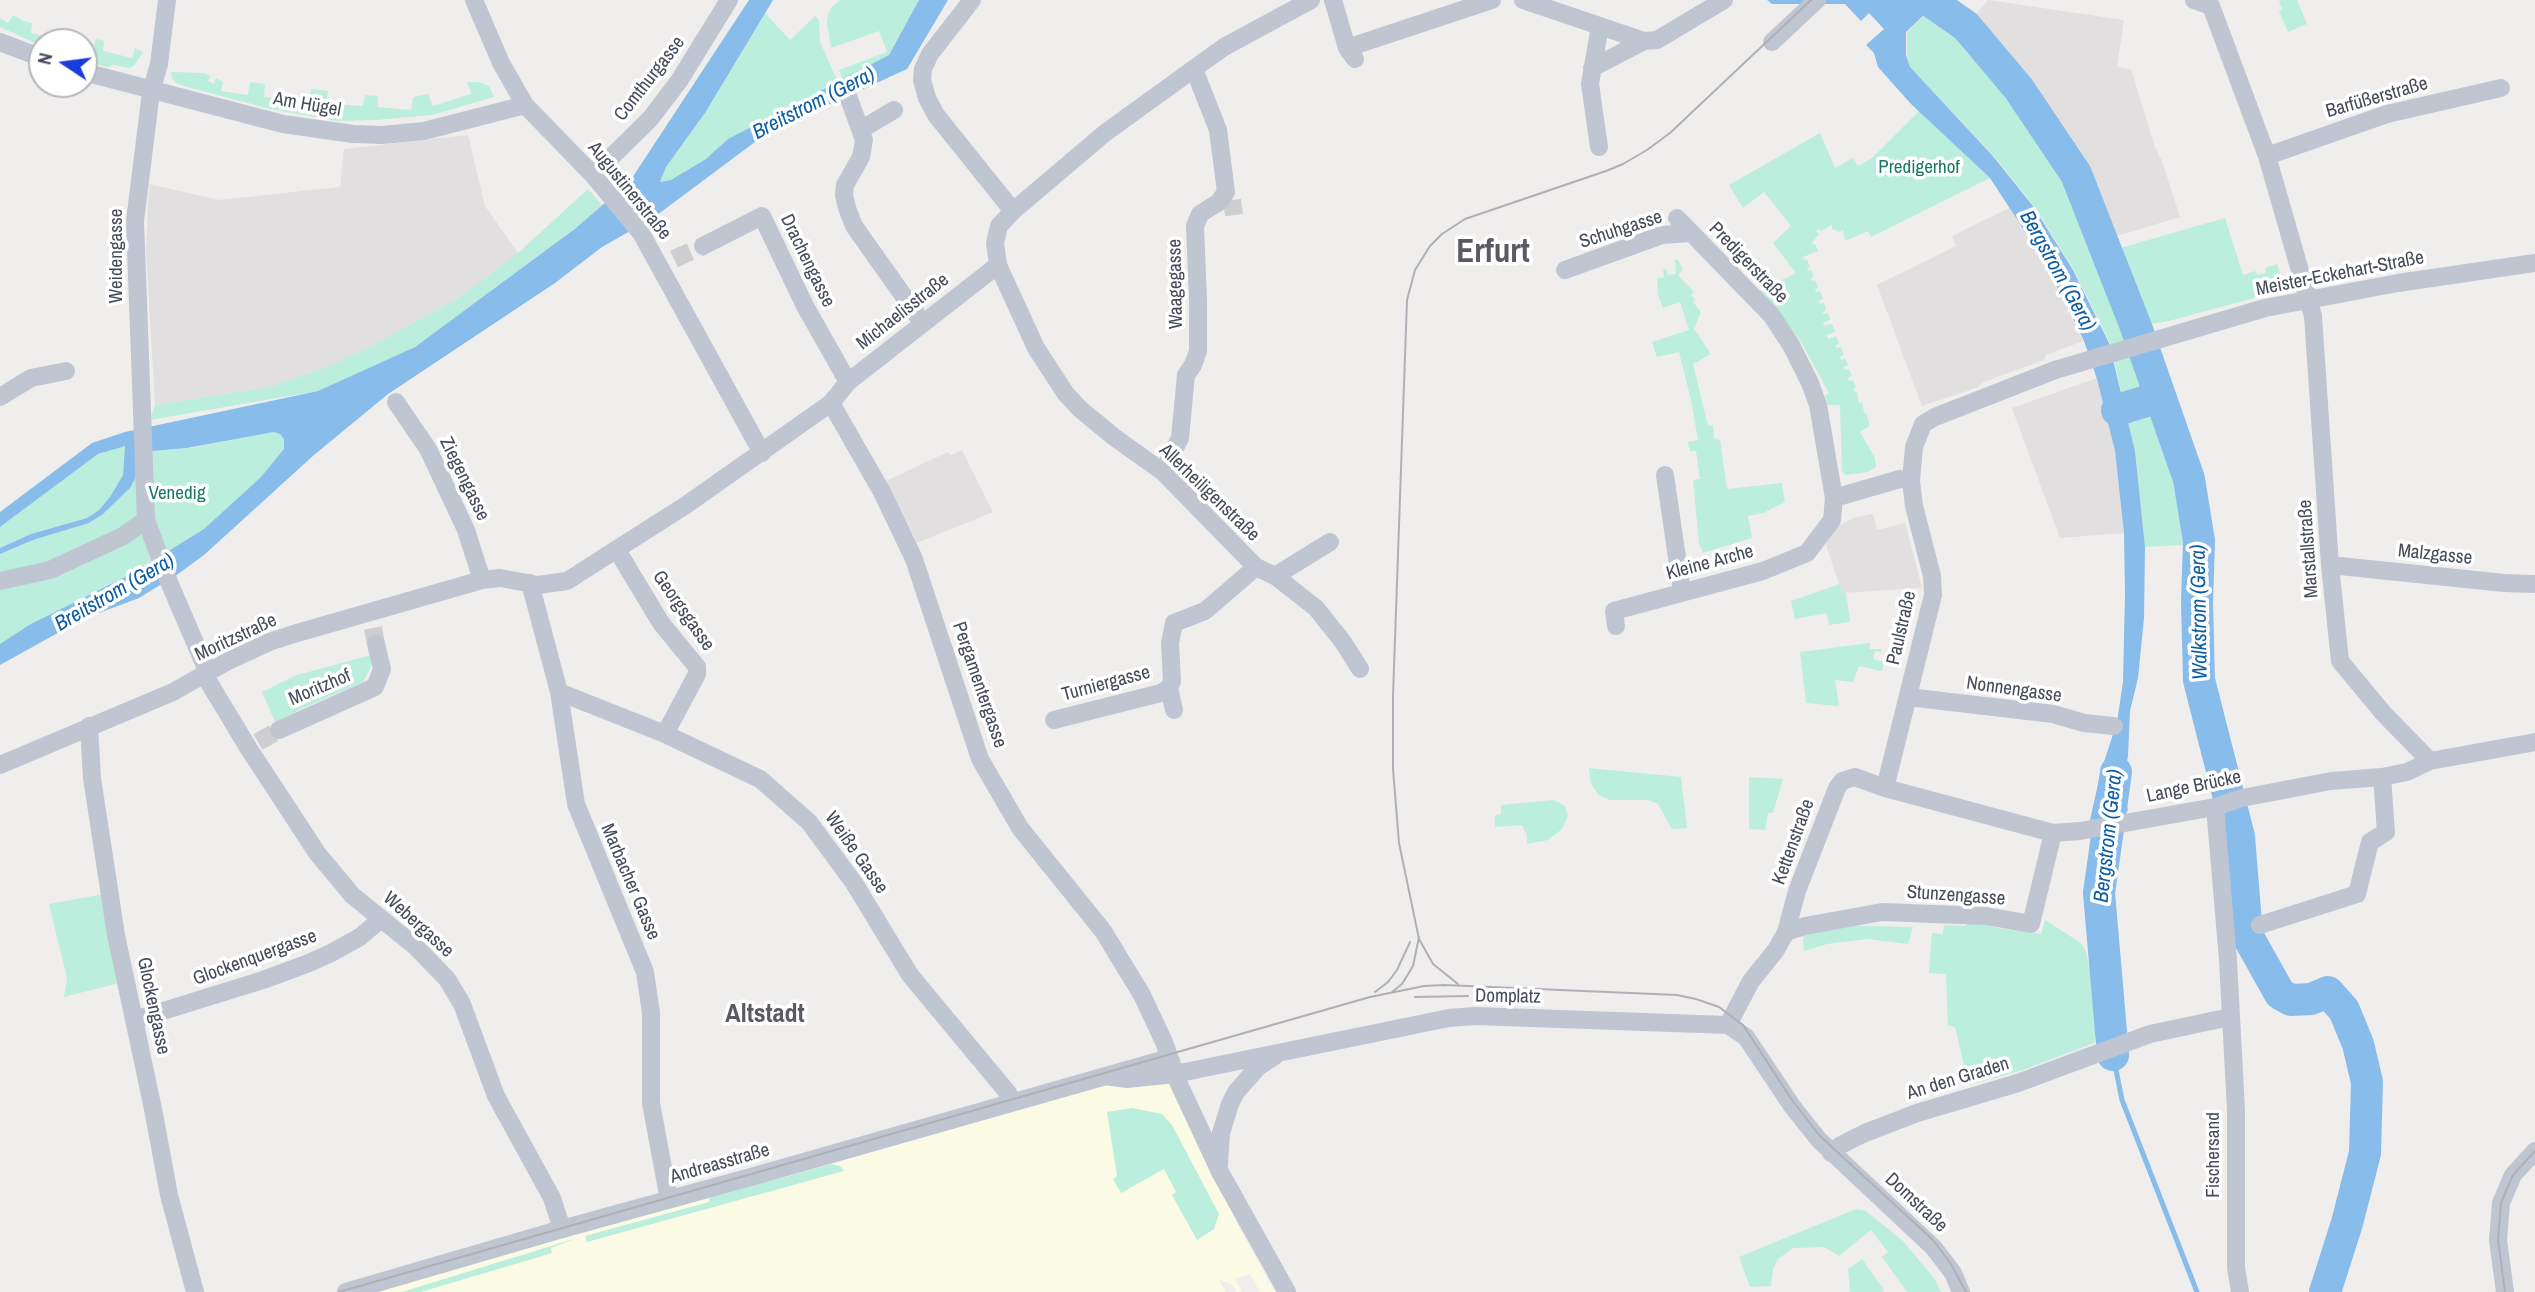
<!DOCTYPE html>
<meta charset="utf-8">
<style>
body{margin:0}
#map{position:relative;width:2535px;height:1292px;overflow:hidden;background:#f0eded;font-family:"Archivo Narrow",sans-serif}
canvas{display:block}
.north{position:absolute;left:28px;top:28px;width:70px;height:70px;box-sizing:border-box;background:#fff;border:2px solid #b5b7bd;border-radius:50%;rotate:283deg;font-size:19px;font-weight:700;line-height:28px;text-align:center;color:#454b5a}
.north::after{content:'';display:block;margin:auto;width:24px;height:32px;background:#1b3cdc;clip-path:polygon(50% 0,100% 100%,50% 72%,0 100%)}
</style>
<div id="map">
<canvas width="2535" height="1292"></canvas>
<div class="north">N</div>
</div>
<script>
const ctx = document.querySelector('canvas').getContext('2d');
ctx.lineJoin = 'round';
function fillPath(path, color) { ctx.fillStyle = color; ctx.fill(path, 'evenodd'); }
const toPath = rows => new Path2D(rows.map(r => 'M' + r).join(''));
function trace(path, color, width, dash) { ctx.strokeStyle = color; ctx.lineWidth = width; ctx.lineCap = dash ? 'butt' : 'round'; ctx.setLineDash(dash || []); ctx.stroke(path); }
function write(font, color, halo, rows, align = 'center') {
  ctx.font = font + ' "Archivo Narrow",sans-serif'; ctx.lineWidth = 7; ctx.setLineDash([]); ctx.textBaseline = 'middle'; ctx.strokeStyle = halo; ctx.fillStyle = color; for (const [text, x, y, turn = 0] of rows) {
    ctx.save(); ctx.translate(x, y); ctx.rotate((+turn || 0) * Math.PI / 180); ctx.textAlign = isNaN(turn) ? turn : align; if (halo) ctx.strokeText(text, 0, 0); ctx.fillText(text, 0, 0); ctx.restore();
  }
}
const commercial = toPath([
 [1159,1055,1239,1227,1275,1292,1260,1292,1250,1274,1235,1279,1242,1292,1237,1292,1232,1284,1219,1280,1226,1292,341,1292]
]);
const education = toPath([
 [1988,0,2124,20,2117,67,2131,69,2155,147,2162,161,2180,217,2110,238,2099,200,2073,150,2035,96,1972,20],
 [468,135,485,206,518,253,460,297,374,345,330,366,270,387,155,405,146,251,149,184,219,200,340,187,344,149],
 [2009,208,2046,264,2083,341,2046,355,2044,360,1984,382,1976,388,1922,406,1877,285,1956,246,1952,236],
 [2097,378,2115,451,2124,533,2060,538,2012,408],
 [962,450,993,512,917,543,886,481,948,452,951,455],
 [1873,514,1877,530,1905,523,1922,588,1842,593,1826,545,1828,538,1838,526,1856,517]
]);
const green = toPath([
 [840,0,919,0,889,55,843,80,839,70,887,52,879,31,831,48,827,23,828,14,831,8],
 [2282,0,2297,0,2307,24,2288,32,2279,11,2282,9,2279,1],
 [765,13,790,40,815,16,819,20,820,42,838,82,728,139,707,159,671,181,660,182,666,167,705,113],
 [13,15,23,21,32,23,31,33,65,42,42,42,42,46,0,27,0,18,8,23],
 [1924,16,1938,16,1975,51,2012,93,2065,175,2105,262,2166,443,2179,498,2183,545,2145,547,2135,451,2110,343,2074,270,2034,206,1993,155,1910,67,1907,55,1907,32],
 [96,39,104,41,103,51,132,58,135,48,143,52,134,66,129,68,114,65,107,67,84,60,84,47,93,49],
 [171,72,204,73,210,76,208,81,214,84,216,78,223,82,221,91,248,95,250,82,265,84,264,97,309,102,311,89,328,91,326,103,363,106,365,95,378,96,378,107,411,110,413,97,428,94,433,106,471,94,467,82,479,82,489,86,494,97,432,115,376,120,337,121,271,109,187,87,176,83,172,78],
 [1919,111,1990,178,1871,237,1868,231,1845,241,1843,230,1840,232,1832,229,1832,225,1821,231,1818,229,1816,231,1819,234,1811,244,1815,244,1818,251,1803,257,1804,260,1807,259,1810,267,1807,268,1808,271,1811,270,1814,277,1811,278,1812,281,1815,280,1818,288,1815,289,1816,292,1820,291,1823,299,1819,301,1820,304,1824,303,1826,310,1823,312,1823,314,1828,313,1830,320,1823,323,1824,326,1832,324,1835,332,1827,335,1828,339,1836,336,1839,344,1836,345,1836,348,1841,347,1844,355,1840,357,1841,360,1845,358,1848,365,1844,367,1845,370,1849,369,1852,376,1848,378,1849,381,1853,380,1856,388,1853,389,1855,392,1857,391,1859,403,1862,402,1864,413,1866,413,1869,422,1869,426,1860,432,1875,458,1876,467,1868,472,1845,475,1842,471,1840,405,1828,405,1825,396,1829,393,1800,340,1778,312,1756,293,1796,273,1773,243,1791,226,1764,192,1743,208,1729,185,1820,133,1835,168,1853,158,1858,166,1872,158],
 [588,189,602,205,576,228,415,347,318,391,150,420,155,405,270,387,330,366,374,345,460,297,518,253],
 [2225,218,2243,275,2256,271,2257,275,2266,273,2265,268,2277,264,2282,280,2273,293,2169,321,2146,325,2117,249],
 [1675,260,1678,260,1683,269,1678,275,1694,292,1691,295,1695,300,1693,302,1701,312,1694,329,1711,354,1693,364,1708,426,1713,425,1714,438,1720,440,1727,489,1782,483,1785,502,1763,513,1748,516,1752,538,1703,553,1699,544,1693,480,1700,479,1696,451,1690,451,1688,442,1698,440,1691,400,1679,352,1657,357,1652,342,1689,330,1680,302,1663,308,1658,295,1657,279,1664,277,1663,270,1666,269,1668,275,1676,274],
 [274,432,280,434,284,439,284,449,261,477,204,529,133,573,29,625,0,644,0,554,33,540,89,523,103,514,130,488,135,479,140,459,152,451,191,448],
 [125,445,123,475,110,497,99,510,87,518,31,534,0,548,0,527,98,454],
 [1840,584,1842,593,1846,593,1850,622,1829,625,1827,613,1795,619,1791,601],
 [1870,643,1870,649,1882,649,1881,652,1875,651,1873,659,1884,662,1882,671,1859,666,1853,682,1835,680,1839,706,1806,703,1800,652],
 [371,655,371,667,363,682,297,711,276,724,262,692,294,676],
 [1589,768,1681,777,1687,828,1672,829,1658,804,1648,800,1610,800,1599,795,1591,784],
 [1749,777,1783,779,1773,813,1768,813,1765,830,1749,829],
 [1554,800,1565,806,1568,816,1562,829,1548,840,1527,844,1527,836,1522,825,1495,827,1495,815,1501,814,1501,805],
 [105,894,119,983,64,997,67,978,49,904],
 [1967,919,1997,928,2041,934,2045,920,2081,943,2086,951,2090,972,2096,1034,2094,1043,2023,1070,1969,1085,1955,1027,1948,1025,1946,974,1929,973,1932,933,1943,934,1944,925,1966,926],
 [1843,926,1865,926,1913,927,1908,944,1866,939,1827,944,1804,951,1803,935],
 [1132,1108,1162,1114,1172,1125,1219,1214,1214,1229,1197,1240,1172,1195,1176,1192,1164,1169,1121,1193,1113,1179,1117,1176,1107,1112],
 [832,1164,842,1167,844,1171,587,1242,585,1236,709,1202,709,1198],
 [1856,1209,1866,1211,1903,1241,1934,1278,1941,1292,1907,1292,1882,1257,1888,1252,1871,1230,1839,1256,1824,1247,1793,1248,1778,1259,1773,1269,1771,1286,1750,1287,1739,1257],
 [577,1238,551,1248,552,1253,421,1292,402,1292],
 [1862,1259,1884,1290,1881,1292,1850,1292,1848,1269]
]);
const water = toPath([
 [749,0,773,0,705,113,666,167,660,182,671,180,706,159,728,139,889,55,919,0,948,0,907,69,767,133,653,218,602,247,555,283,388,394,314,455,204,555,178,574,139,598,83,619,0,665,0,644,29,625,133,573,204,529,261,477,284,449,284,439,280,434,274,432,187,448,152,451,140,459,135,479,130,488,103,514,89,523,33,540,0,554,0,548,31,534,87,518,99,510,110,497,123,475,125,446,98,454,0,527,0,512,92,443,125,432,318,391,415,347,576,228,630,181],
 [1767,0,1950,0,1972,20,1959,34,1938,16,1923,16,1906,32,1906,55,1910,67,1992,155,2033,206,2073,270,2109,343,2135,451,2145,547,2144,618,2138,678,2130,711,2128,756,2123,782,2128,811,2090,820,2101,771,2117,722,2123,682,2125,594,2124,533,2115,451,2097,379,2084,341,2046,264,1990,178,1911,104,1878,67,1874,53,1866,45,1884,29,1869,13,1861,21,1845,4,1772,4]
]);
const stream = toPath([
 [2113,1055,2122,1100,2197,1292]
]);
const river = toPath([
 [1933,3,1966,26,2019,89,2076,174,2136,327,2189,479,2199,541,2197,602,2199,680,2239,837,2247,935,2280,994,2291,1000,2311,999,2328,992,2344,1010,2358,1044,2367,1082,2365,1153,2347,1223,2325,1292],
 [2117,410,2160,397],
 [2113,1055,2099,893,2116,772]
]);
const minorTunnel = toPath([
 [1232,200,1234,215],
 [674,259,703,246],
 [373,628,376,644],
 [258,742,279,730]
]);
const minor = toPath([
 [167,0,159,64,151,92,135,221,146,520,169,582,208,673],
 [474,0,501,63,525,105,593,175,641,233,762,453],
 [972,0,930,54,923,69,922,80,927,98,936,115,1013,211],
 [1311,0,1224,47,1105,133,1013,211,999,226,995,243,998,265,1036,348,1066,394,1080,409,1114,437,1163,472,1256,567,1275,576,1316,608,1343,642,1360,669],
 [1333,0,1347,48,1355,59],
 [1523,0,1644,41,1657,40,1724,0],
 [2194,0,2211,6],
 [2211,6,2267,156,2313,316,2330,565,2340,661,2384,714,2430,761],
 [0,42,42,58],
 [1772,42,1817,0],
 [1347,48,1492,0],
 [1592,68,1644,41],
 [84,72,283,124,353,134,382,135,424,131,525,105],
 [848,96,864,140,861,157,845,185,844,195,847,208,854,226,922,322],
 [862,129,894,110],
 [1599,147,1590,84,1600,26],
 [2267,156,2387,114,2501,88],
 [593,175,650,119,679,81,729,0],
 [703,246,762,216,805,306,848,382],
 [1565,270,1662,235,1690,233],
 [0,397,31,378,66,371],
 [396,402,428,449,466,530,482,580],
 [831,403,882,492,914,559,980,759,1020,828,1103,931,1142,995,1164,1042,1179,1084,1220,1172,1287,1292],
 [1163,472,1180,438,1186,375,1193,365,1198,351,1198,300,1195,226,1200,214,1219,202,1226,192,1218,130,1194,69],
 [1665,475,1682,592],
 [1834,498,1900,479,1911,481],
 [617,550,661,623,697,667,697,674,665,734],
 [2330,565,2504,583,2535,584],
 [1275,576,1330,542],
 [0,581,50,570,123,536,146,520],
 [530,583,559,692,576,804,645,972,651,1013,651,1103,669,1200],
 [1616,626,1614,611,1763,571,1807,553,1832,520,1834,498,1818,405,1810,383,1791,345,1772,316,1677,218],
 [205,676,249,749,317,853,352,895,416,947,447,979,462,1004,496,1096,552,1198,562,1229],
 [1169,688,1174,710],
 [559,692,665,734,760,779,809,822,854,883,910,975,1008,1093,1013,1102],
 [1908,697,2053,714,2084,723,2114,726],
 [1054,720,1161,693,1169,688,1172,681,1170,643,1174,623,1205,611,1256,567],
 [89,726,92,778,116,935,153,1109,169,1195,195,1292],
 [279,730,375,687,382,669,376,644],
 [0,765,173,692,228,661,269,642,297,633,482,580,500,578,538,585,567,581,686,505,831,403,848,382,998,265],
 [1885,788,1933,595,1932,576,1914,506,1911,481,1914,447,1923,424,1935,417,2055,370,2265,308,2398,283,2535,263],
 [2215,807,2228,960,2236,1110,2236,1268,2240,1292],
 [2260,925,2357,894,2370,842,2386,832,2382,777],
 [1786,932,1805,926,1882,912,1986,916,2031,924,2053,833],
 [134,1020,263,980,309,963,331,953,360,937,381,919],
 [1728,1025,1751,981,1776,950,1786,932,1797,891,1837,788,1842,781,1855,777,1885,788,2053,833,2080,831,2215,807,2242,798,2331,781,2382,777,2407,772,2430,761,2535,742],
 [1105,1076,1127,1079,1175,1074,1449,1018,1475,1016,1728,1025,1746,1037,1792,1106,1819,1140,1934,1248,1953,1273,1961,1292],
 [1831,1153,1841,1145,1865,1133,1917,1113,2018,1083,2150,1034,2230,1017],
 [1219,1165,1221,1133,1230,1104,1236,1092,1258,1067,1275,1056],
 [346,1292,562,1229,751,1177,1169,1058],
 [2505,1292,2498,1240,2501,1203,2513,1175,2535,1151]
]);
const tram = toPath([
 [1458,984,1433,964,1419,939,1399,843,1393,769,1393,695,1407,300,1415,270,1430,246,1442,234,1465,219,1606,171,1623,164,1647,150,1670,133,1811,0],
 [1375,992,1388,982,1397,970,1410,942],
 [1392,992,1402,984,1413,966,1419,937],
 [1415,997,1468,996],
 [339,1292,1370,997,1424,986,1444,985,1677,995,1696,999,1719,1007,1743,1025,1792,1100,1819,1135,1933,1240,1951,1264,1966,1292],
 [2505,1292,2498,1240,2501,1203,2513,1175,2535,1151]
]);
const streetNames = [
 ["Comthurgasse",650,79,-52],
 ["Barfüßerstraße",2377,98,-16],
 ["Am Hügel",307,105,10],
 ["Augustinerstraße",629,191,51],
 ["Schuhgasse",1621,230,-18],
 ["Weidengasse",117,256,-90],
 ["Drachengasse",807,261,64],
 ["Predigerstraße",1748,263,46],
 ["Meister-Eckehart-Straße",2340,274,-11],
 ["Waagegasse",1176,284,-91],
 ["Michaelisstraße",903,312,-38],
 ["Ziegengasse",464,479,64],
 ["Allerheiligenstraße",1209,493,44],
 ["Marstallstraße",2309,549,-94],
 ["Malzgasse",2435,555,6],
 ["Kleine Arche",1710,563,-15],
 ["Georgsgasse",683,611,55],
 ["Paulstraße",1902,628,-77],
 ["Moritzstraße",236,638,-25],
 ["Turniergasse",1106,684,-15],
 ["Pergamentergasse",979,685,71],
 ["Moritzhof",320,688,-23],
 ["Nonnengasse",2014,690,8],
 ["Lange Brücke",2194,787,-12],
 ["Kettenstraße",1794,842,-70],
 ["Weiße Gasse",856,853,55],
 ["Marbacher Gasse",630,882,67],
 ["Stunzengasse",1956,896,4],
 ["Webergasse",418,925,42],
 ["Glockenquergasse",255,958,-20],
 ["Domplatz",1508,997,1],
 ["Glockengasse",153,1006,78],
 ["An den Graden",1958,1079,-17],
 ["Fischersand",2214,1155,-90],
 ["Andreasstraße",720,1164,-16],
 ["Domstraße",1916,1203,43]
];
const parkNames = [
 ["Predigerhof",1919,168],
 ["Venedig",177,494]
];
const waterNames = [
 ["Breitstrom (Gera)",814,104,-27],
 ["Bergstrom (Gera)",2057,271,61],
 ["Breitstrom (Gera)",115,593,-30],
 ["Walkstrom (Gera)",2200,612,-91],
 ["Bergstrom (Gera)",2109,836,-84]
];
const districtNames = [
 ["Altstadt",765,1015]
];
const townNames = [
 ["Erfurt",1493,253]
];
fillPath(commercial, '#fbfbe5');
fillPath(education, '#e1dfdf');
fillPath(green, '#bbeedc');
fillPath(water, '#88bcea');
trace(stream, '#88bcea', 5);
trace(river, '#88bcea', 32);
trace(minorTunnel, '#cecdd0', 18, [18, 9]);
trace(minor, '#c0c5d2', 18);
trace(tram, '#afb0b7', 2);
write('19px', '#454b5a', '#fff', streetNames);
write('19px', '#177a63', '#fff', parkNames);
write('italic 21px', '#0d5da5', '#fff', waterNames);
write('bold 26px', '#5a5b62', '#fff', districtNames);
write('bold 33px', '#5a5b62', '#fff', townNames);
</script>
